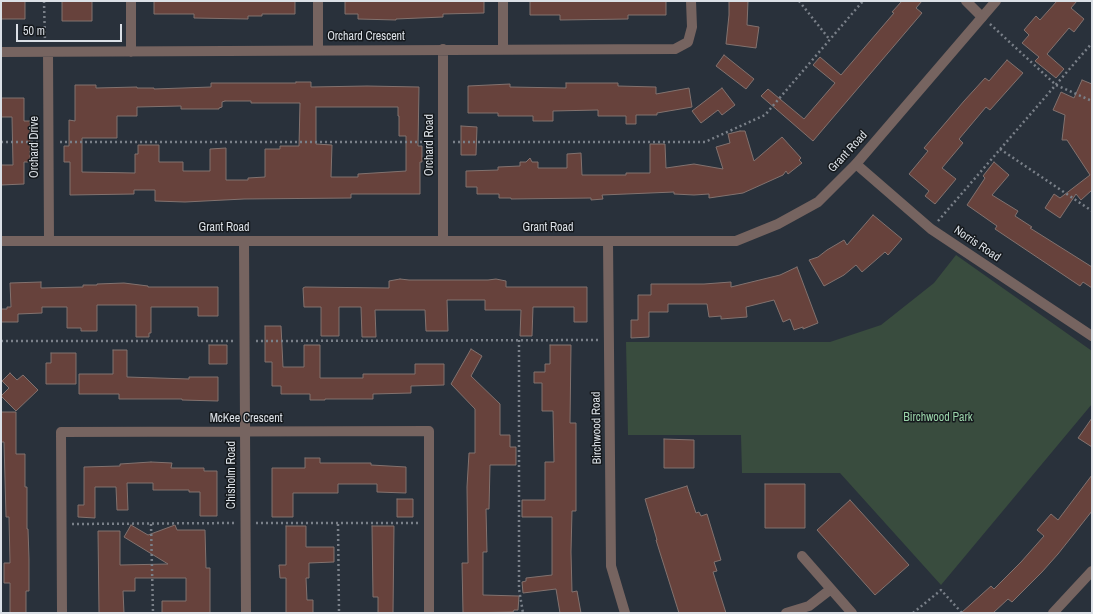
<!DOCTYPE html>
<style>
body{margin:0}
#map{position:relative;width:1093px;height:614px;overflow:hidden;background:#29313b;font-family:"Archivo Narrow",sans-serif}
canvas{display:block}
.frame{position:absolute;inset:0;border:2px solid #dbe0e6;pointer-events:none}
.scale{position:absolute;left:16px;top:24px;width:106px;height:18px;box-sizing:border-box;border:2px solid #dbe0e6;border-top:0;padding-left:5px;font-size:12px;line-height:14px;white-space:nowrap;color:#dbe0e6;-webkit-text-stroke:3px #15191d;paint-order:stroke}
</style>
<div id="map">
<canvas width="1093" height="614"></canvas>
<div class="frame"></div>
<div class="scale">50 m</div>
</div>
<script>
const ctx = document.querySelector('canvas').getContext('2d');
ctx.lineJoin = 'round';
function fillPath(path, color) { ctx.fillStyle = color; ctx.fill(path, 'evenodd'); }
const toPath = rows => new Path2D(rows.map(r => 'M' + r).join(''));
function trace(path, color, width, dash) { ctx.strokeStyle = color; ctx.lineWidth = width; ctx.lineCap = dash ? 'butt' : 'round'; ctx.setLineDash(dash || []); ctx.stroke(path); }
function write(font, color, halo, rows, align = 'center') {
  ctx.font = font + ' "Archivo Narrow",sans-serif'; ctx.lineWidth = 3; ctx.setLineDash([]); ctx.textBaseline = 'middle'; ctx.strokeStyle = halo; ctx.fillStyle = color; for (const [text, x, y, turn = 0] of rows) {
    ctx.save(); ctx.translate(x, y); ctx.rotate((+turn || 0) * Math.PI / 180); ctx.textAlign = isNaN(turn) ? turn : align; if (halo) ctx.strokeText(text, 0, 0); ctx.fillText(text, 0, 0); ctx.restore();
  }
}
const green = toPath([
 [956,255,1092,351,1092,404,941,585,840,473,742,473,741,435,628,435,626,342,830,342,881,325,934,283]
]);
const building = toPath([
 [1,1,25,1,25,19,1,19,1,1],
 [62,1,92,1,92,21,62,21,62,1],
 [154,1,295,1,295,14,262,14,262,16,248,16,248,19,194,18,194,14,154,14,154,1],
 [345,1,484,1,484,13,443,14,443,17,396,19,396,20,358,19,358,14,345,14,345,1],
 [530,1,666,1,666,15,628,15,628,19,560,20,560,15,530,15,530,1],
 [729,1,748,1,747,25,759,27,756,48,726,44,729,15,729,1],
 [902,1,922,1,916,8,922,13,813,141,761,96,768,89,804,119,835,83,813,65,820,57,841,75,894,13,892,12,902,1],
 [1057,1,1077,1,1071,8,1084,19,1074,32,1069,28,1047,54,1064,69,1056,78,1035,61,1039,57,1022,43,1029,35,1024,30,1036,16,1040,20,1057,1],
 [724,55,754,79,746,89,716,66,724,55],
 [1007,60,1023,73,990,110,986,107,959,139,963,143,942,168,956,179,935,204,925,196,929,191,909,174,928,151,924,148,964,101,985,78,989,81,1007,60],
 [1082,80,1092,84,1092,190,1081,200,1076,194,1060,218,1045,208,1054,194,1060,198,1090,175,1067,140,1062,140,1065,115,1053,110,1061,92,1074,98,1082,80],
 [296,82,311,82,311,87,367,86,419,87,418,146,422,146,422,162,420,162,420,194,351,194,351,198,244,199,185,202,155,201,155,190,134,190,134,194,70,195,70,162,64,162,64,146,69,146,69,120,75,121,75,85,96,85,96,88,137,87,137,88,154,88,154,89,211,87,211,83,296,83,296,82],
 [225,101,251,101,251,103,300,103,299,146,280,146,280,149,265,149,265,177,248,178,248,180,226,180,226,148,210,149,210,171,183,171,183,162,159,162,159,145,138,145,138,154,135,154,135,173,82,172,82,138,117,138,117,116,137,116,137,107,181,106,181,109,219,109,219,108,222,107,222,102,225,101],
 [316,107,398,107,398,116,399,116,399,136,406,136,406,171,358,174,358,177,331,177,332,145,316,144,316,107],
 [566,83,618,83,618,86,656,87,656,94,689,88,692,107,657,113,657,115,636,115,636,124,626,124,626,116,598,116,598,110,553,111,553,121,533,121,533,116,498,116,498,113,468,113,468,86,510,84,510,87,566,88,566,83],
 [722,88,735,105,722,115,718,110,701,123,692,111,722,88],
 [1,98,24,98,24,121,30,121,30,162,24,162,24,184,1,185,1,165,13,165,12,117,1,117,1,98],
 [461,126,477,127,476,155,461,155,461,126],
 [740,131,745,131,754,161,782,137,801,158,799,160,802,163,788,174,786,171,783,175,743,193,709,198,709,194,694,195,674,194,674,192,602,195,603,199,591,200,591,198,511,199,511,198,499,198,499,194,477,194,477,187,466,187,466,171,498,170,498,167,520,166,520,162,526,162,530,158,532,162,538,162,538,168,567,168,567,154,581,153,582,175,626,175,626,173,650,173,650,144,665,144,666,168,694,164,723,169,716,147,730,143,728,134,740,131],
 [994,162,1009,175,992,195,1018,211,1015,216,1032,227,1030,228,1092,267,1092,288,1083,282,1080,286,995,229,997,226,967,205,985,178,983,176,994,162],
 [873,215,902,239,888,255,885,252,862,272,856,265,844,275,824,286,809,260,818,257,827,250,844,240,847,245,873,215],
 [797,267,818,323,803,329,803,327,794,330,790,319,783,322,774,300,746,307,747,317,721,319,721,316,709,317,707,304,668,304,668,312,649,312,649,337,631,338,631,320,638,320,638,295,651,295,651,284,704,284,731,282,731,287,780,275,797,267],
 [400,279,409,280,488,280,496,279,506,281,506,287,587,287,587,322,574,322,574,307,533,307,532,336,520,336,521,310,485,310,485,300,447,300,448,331,426,331,425,310,375,310,376,337,362,337,361,307,339,307,339,336,321,336,321,307,304,307,303,288,305,287,389,288,389,281,400,279],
 [41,282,41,288,83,287,83,285,97,285,97,284,124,283,148,286,148,287,218,287,218,316,198,316,198,307,151,307,151,333,149,333,149,337,136,337,136,305,97,305,97,331,81,331,81,328,67,328,67,307,42,307,42,313,18,314,18,322,1,322,1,309,7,309,7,307,11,307,10,283,41,282],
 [265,326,281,326,283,367,304,367,304,345,320,345,320,378,363,378,363,374,415,374,415,364,444,364,444,385,411,386,411,393,373,394,373,399,325,399,325,400,310,400,310,394,281,394,281,386,272,386,272,362,265,362,265,326],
 [209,345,227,345,227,364,209,364,209,345],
 [550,345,571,345,570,423,576,423,576,511,572,511,571,552,572,592,577,591,581,613,560,613,556,589,523,593,522,582,526,581,526,578,552,575,552,517,522,517,522,500,545,500,545,462,554,462,553,411,542,411,542,383,534,383,534,372,545,372,545,364,550,364,550,345],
 [471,349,482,356,471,376,500,404,500,435,510,435,510,447,516,447,516,465,490,465,489,509,486,509,487,552,483,552,483,595,519,596,518,610,514,610,513,612,463,613,462,563,468,563,467,487,469,453,475,453,475,409,451,384,471,349],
 [113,350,127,350,127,377,189,379,189,377,218,377,218,401,182,400,182,399,119,399,119,394,79,394,79,374,113,374,113,350],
 [51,353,76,353,76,384,46,384,46,363,51,363,51,353],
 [10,373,17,380,23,375,38,390,16,411,1,396,9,388,2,381,10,373],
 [1,412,16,412,16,454,25,454,25,487,27,487,27,529,28,529,29,559,29,591,26,591,26,613,10,613,10,583,4,583,4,563,10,563,9,517,6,517,4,442,1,442,1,412],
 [1092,418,1092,447,1078,438,1092,418],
 [664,439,694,440,694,468,664,468,664,439],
 [305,458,320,458,320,463,371,463,371,465,406,467,406,493,377,492,377,484,338,484,338,493,293,493,293,517,272,517,272,468,305,468,305,458],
 [151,462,172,463,171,468,204,468,204,471,217,471,217,516,200,516,200,492,189,492,189,490,153,490,153,483,127,483,128,510,117,510,116,487,95,487,95,518,78,517,78,505,84,505,84,467,120,466,120,464,151,462],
 [1092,475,1092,511,1058,554,1042,572,1012,602,1008,599,993,613,961,613,991,586,994,589,1021,562,1044,536,1037,530,1051,514,1058,520,1092,475],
 [765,484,805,484,805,528,765,528,765,484],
 [687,486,696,513,699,512,701,516,707,514,721,560,714,562,717,571,713,572,726,613,679,613,656,540,657,540,645,499,687,486],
 [397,499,413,499,413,517,397,517,397,499],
 [850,500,909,565,875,595,817,530,850,500],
 [131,525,148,535,175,525,177,530,205,530,206,568,210,568,210,613,162,613,162,601,186,601,186,578,135,578,135,591,123,591,124,613,99,613,98,531,120,531,120,565,168,564,124,537,131,525],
 [286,526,306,526,306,547,334,547,334,562,309,563,309,578,306,578,307,600,313,600,313,613,286,613,286,578,280,578,279,565,286,565,286,526],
 [372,526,394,526,393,613,378,613,378,597,373,597,372,526]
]);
const path = toPath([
 [44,1,45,42],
 [799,1,830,40],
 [990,24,1056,85,1092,101],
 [1,142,38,142],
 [60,142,432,142],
 [453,142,705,142,765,115,863,1],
 [1000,149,1092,211],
 [938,221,1092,43],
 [519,340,519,589,523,613],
 [1,341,235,341],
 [256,341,599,340],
 [256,523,419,523],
 [72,524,235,523],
 [151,524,153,613],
 [338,524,339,613],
 [913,613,941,590,962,613]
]);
const minor = toPath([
 [131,1,131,52],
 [318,1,318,50],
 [966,1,982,17],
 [443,49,443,241],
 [503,50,503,1],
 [1,52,675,49,688,42,692,27,691,1],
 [48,52,49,241],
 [856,164,931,229,1092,336],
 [244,241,246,613],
 [608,241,611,566,625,613],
 [802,556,852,613],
 [62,613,61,432,429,431,429,613],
 [786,613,809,606,831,589],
 [1053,613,1092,571]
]);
const tertiary = toPath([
 [1,241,736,241,778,224,818,202,856,164,996,1]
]);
const streetNames = [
 ["Orchard Crescent",366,37],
 ["Orchard Road",430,145,-90],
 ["Orchard Drive",35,147,-90],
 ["Grant Road",848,152,-47],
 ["Grant Road",224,228],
 ["Grant Road",548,228],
 ["Norris Road",977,244,34],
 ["McKee Crescent",246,419],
 ["Birchwood Road",597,428,-91],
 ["Chisholm Road",232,475,-90]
];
const parkNames = [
 ["Birchwood Park",938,418]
];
fillPath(green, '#394c3e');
fillPath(building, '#67423c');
trace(building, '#82726f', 1);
trace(path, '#7a8089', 2.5, [2, 3]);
trace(minor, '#766460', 10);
trace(tertiary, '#766460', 10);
write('12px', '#dbe0e6', '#15191d', streetNames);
write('12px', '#99d2a8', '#15191d', parkNames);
</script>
